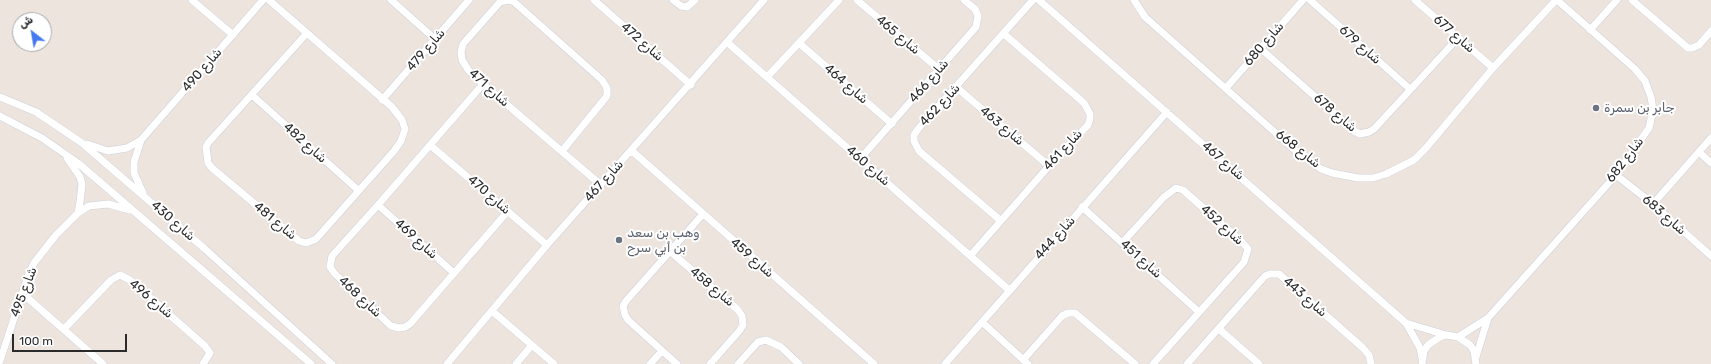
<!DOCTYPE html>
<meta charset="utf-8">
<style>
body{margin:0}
#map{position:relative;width:1711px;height:364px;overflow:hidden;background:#ece4dd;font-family:Rubik,"Noto Sans Arabic",sans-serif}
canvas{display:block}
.north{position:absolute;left:12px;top:12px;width:40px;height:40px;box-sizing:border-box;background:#fff;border:1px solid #aaa;border-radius:50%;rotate:329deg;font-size:11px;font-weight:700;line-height:16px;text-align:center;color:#2b2b2b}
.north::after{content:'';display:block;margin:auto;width:14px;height:18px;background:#4579f1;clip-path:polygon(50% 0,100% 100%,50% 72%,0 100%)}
.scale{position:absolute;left:12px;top:334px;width:115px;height:18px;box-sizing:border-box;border:2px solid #2b2b2b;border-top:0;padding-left:5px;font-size:12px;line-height:14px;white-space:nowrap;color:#2b2b2b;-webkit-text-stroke:3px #fff;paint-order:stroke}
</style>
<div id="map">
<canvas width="1711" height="364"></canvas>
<div class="north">ش</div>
<div class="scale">100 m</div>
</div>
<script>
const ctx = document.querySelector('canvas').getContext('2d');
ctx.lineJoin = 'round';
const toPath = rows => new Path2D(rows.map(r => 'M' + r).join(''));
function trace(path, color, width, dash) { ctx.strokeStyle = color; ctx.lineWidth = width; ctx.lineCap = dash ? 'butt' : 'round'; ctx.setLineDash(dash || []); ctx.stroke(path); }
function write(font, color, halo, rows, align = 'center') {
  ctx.font = font + ' Rubik,"Noto Sans Arabic",sans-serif'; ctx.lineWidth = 4; ctx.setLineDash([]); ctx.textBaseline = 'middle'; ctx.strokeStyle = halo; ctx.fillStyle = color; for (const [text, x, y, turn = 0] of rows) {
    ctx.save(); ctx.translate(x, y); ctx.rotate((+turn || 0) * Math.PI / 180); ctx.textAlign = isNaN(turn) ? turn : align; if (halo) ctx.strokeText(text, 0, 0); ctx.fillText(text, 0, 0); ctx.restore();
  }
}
const minor = toPath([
 [192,0,233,35],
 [269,0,392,107,402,120,405,129,401,141,394,151,316,239,306,243,299,241,212,168,208,163,206,147,208,143,307,33],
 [391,0,435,39],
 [508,0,500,2,463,44,461,52,462,60,469,71,483,84,601,185],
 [508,0,514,2,602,80,607,88,607,96,562,151],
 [594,0,691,85],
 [673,0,681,6,687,7,695,0],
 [857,0,940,70],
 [1039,0,1406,323,1420,348,1422,358],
 [1134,0,1145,17,1296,151,1321,169,1332,173,1358,178,1373,178,1386,174,1414,160,1426,148,1493,68,1556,0],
 [1310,0,1410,89],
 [1415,0,1493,68],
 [1632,0,1688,48,1692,48,1699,45,1711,31],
 [1590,30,1617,0],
 [728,43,1009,290],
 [799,43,892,124],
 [1260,48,1354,131,1360,134,1369,132,1374,129,1458,38],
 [767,77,839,0],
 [483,84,378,205,332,256,330,267,335,274,391,326,399,328,405,327,410,324,508,211],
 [956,87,1049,166],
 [1226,88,1303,0],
 [252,95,358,190],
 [0,97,36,112,82,143,205,249,332,364],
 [382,100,469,0],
 [0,116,42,138,78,163,311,364],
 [87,144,108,151,127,148,141,140],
 [430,145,547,245],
 [632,151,874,364],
 [1699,152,1711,163],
 [67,158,80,177,82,184,80,202,78,213],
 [860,159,976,27,978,16,975,9,964,0],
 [1616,175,1653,204,1711,256],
 [143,193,134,173,134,162,141,140,263,0],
 [1653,204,1711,138],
 [378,205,454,273],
 [1082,207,1199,312],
 [1000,220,919,151,914,141,914,135,918,129,1033,0],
 [1122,243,1164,197,1176,188,1183,190,1242,242,1248,249,1244,262,1153,364],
 [671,252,738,310,742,316,743,325,740,330,710,364],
 [970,256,1049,166,1088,125,1090,119,1090,114,1084,103,1004,34],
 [22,293,103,364],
 [492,311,554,364],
 [982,322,1028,364],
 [1406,323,1446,335],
 [64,329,111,280,120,275,130,280,205,346,210,353,203,364],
 [1219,329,1259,364],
 [1458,337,1488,318,1616,175,1649,128,1653,110,1651,97,1645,81,1635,69,1557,0],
 [1476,357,1488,318],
 [1023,360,1062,316,1068,313,1075,313,1135,364],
 [0,361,28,276,34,263,56,235,78,213,89,206,108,204,130,210],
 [447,364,547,245,764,0],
 [516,364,532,345],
 [650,364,662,351],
 [677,364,628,320,625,315,623,306,626,301,703,214],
 [738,364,758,342,766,340,781,347,799,364],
 [945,364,1167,112],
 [1187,364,1265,276,1270,274,1279,274,1363,348,1369,355,1371,364],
 [1422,364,1424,351,1428,345,1440,337,1447,335,1458,337,1470,345,1474,351,1476,364]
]);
const markers = [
 [1596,108,4,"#6b7280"],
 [619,240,4,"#6b7280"]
];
const streetNames = [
 ["شارع 677",1454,34,41],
 ["شارع 465",898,35,40],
 ["شارع 472",642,42,41],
 ["شارع 680",1264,44,-49],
 ["شارع 679",1360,45,42],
 ["شارع 479",426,50,-49],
 ["شارع 490",202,70,-49],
 ["شارع 466",929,81,-49],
 ["شارع 464",846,84,41],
 ["شارع 471",489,88,42],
 ["شارع 462",940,105,-47],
 ["شارع 678",1335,113,40],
 ["شارع 463",1002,126,40],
 ["شارع 482",305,143,42],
 ["شارع 668",1298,149,38],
 ["شارع 461",1063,150,-47],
 ["شارع 682",1625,160,-53],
 ["شارع 467",1223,161,41],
 ["شارع 460",868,166,41],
 ["شارع 467",604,181,-48],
 ["شارع 470",489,195,41],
 ["شارع 683",1664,215,41],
 ["شارع 430",173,221,41],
 ["شارع 481",275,221,40],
 ["شارع 452",1222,225,42],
 ["شارع 444",1055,238,-48],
 ["شارع 469",416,239,42],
 ["شارع 459",752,258,41],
 ["شارع 451",1141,259,42],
 ["شارع 458",712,287,40],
 ["شارع 495",24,292,-69],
 ["شارع 468",360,297,43],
 ["شارع 443",1305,297,41],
 ["شارع 496",151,299,40]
];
const worshipNames = [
 ["جابر بن سمرة",1604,108],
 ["وهب بن سعد",627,233],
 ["بن أبي سرح",627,248]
];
trace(minor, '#ccd0db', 8);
trace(minor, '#fff', 7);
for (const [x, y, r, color] of markers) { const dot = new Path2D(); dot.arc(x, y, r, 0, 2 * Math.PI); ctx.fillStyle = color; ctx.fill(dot); trace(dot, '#fff', 1.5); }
write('13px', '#2b2b2b', '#fff', streetNames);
write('13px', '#5b616d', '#fff', worshipNames, 'left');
</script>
